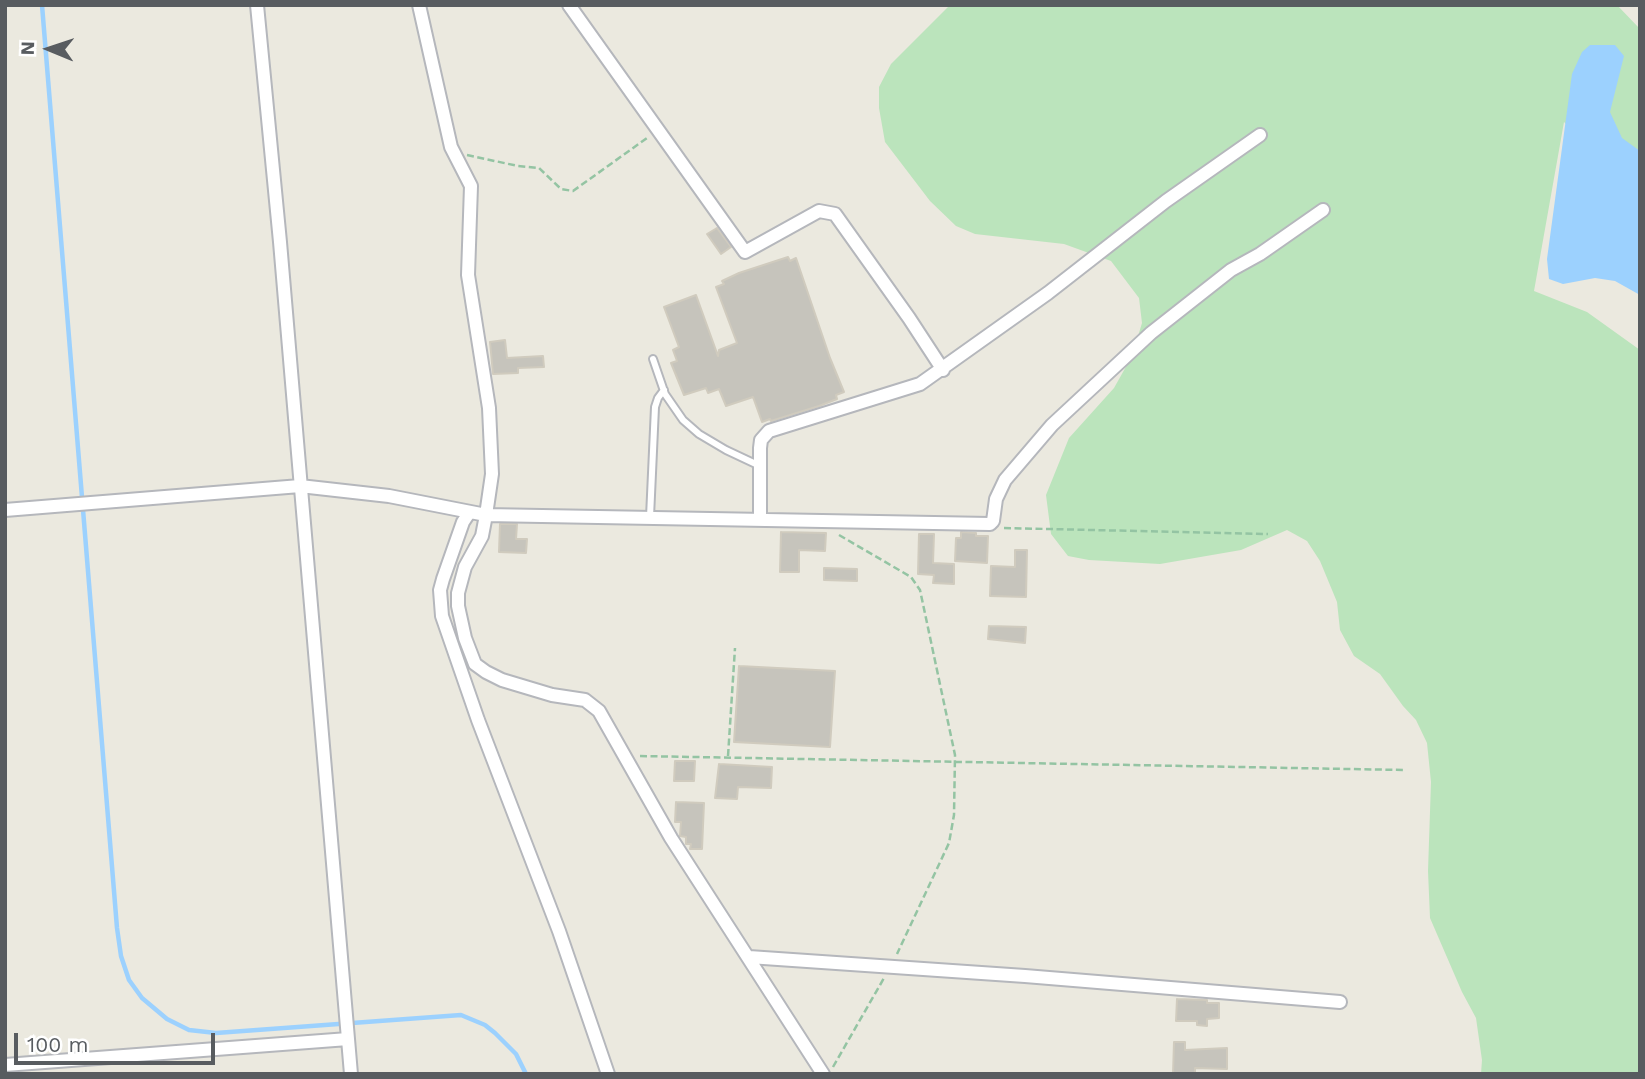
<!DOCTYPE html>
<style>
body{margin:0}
#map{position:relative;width:1645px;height:1079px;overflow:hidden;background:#ebe9df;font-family:"Work Sans",sans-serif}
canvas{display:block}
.frame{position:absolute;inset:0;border:7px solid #585c60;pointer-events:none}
.north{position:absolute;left:14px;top:14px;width:70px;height:70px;-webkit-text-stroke:5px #fff;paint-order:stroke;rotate:272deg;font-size:19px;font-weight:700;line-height:28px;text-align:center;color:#585c60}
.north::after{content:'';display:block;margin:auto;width:24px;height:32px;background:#585c60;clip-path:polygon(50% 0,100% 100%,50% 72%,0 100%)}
.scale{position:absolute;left:14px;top:1033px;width:201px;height:32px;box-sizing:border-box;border:4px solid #585c60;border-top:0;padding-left:9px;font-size:21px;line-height:24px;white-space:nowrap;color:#585c60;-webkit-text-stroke:5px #fff;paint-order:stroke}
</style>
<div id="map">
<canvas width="1645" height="1079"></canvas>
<div class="frame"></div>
<div class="north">N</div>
<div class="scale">100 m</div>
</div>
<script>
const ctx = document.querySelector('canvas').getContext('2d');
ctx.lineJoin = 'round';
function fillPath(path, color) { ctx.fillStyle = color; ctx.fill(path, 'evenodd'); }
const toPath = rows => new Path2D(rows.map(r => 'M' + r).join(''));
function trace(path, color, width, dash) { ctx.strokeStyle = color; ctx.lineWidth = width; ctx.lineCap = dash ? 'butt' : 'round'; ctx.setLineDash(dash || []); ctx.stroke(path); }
const green = toPath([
 [950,5,1617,5,1640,29,1640,199,1564,122,1534,291,1587,312,1640,350,1640,1074,1481,1074,1482,1060,1476,1018,1462,992,1430,918,1428,871,1431,782,1427,743,1416,720,1403,706,1380,674,1354,656,1340,630,1337,602,1320,561,1307,541,1287,530,1241,550,1160,564,1089,560,1068,556,1051,534,1046,495,1069,438,1114,388,1132,356,1142,323,1139,298,1111,261,1064,244,975,234,956,226,930,201,885,142,879,108,879,87,891,64]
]);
const water = toPath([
 [1590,45,1615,45,1624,56,1610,112,1622,138,1640,151,1640,295,1615,281,1595,278,1563,284,1549,279,1547,259,1572,74,1582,52]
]);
const stream = toPath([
 [42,5,117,928,121,956,129,980,142,998,167,1019,189,1030,216,1033,461,1015,485,1025,495,1033,516,1054,526,1074]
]);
const building = toPath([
 [717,228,731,247,721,254,707,234,717,228],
 [788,257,790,261,796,258,830,358,844,392,836,395,837,399,819,406,771,421,770,419,762,422,753,397,726,406,719,389,708,393,706,388,684,395,671,363,677,361,673,350,679,347,664,307,696,295,718,356,719,350,737,343,716,287,724,284,722,281,739,273,788,257],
 [505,340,507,358,543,356,544,367,518,368,518,373,493,374,490,342,505,340],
 [500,524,517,524,516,539,527,539,526,553,499,552,500,524],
 [781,532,826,533,825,551,799,550,799,572,780,572,781,532],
 [961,532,976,533,976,536,988,536,987,563,955,561,956,538,961,538,961,532],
 [919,534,934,534,933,563,954,564,954,584,933,583,934,575,918,574,919,534],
 [1015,550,1027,550,1026,597,990,596,991,566,1015,567,1015,550],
 [824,568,857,569,857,581,824,580,824,568],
 [989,626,1026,627,1025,643,988,639,989,626],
 [739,666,835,671,830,747,734,742,739,666],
 [675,761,695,761,694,781,674,781,675,761],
 [719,764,772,767,771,788,738,787,737,799,715,798,719,764],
 [676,802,704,803,702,849,690,849,691,844,686,844,686,837,680,836,681,822,675,822,676,802],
 [1177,999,1207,1000,1207,1003,1219,1003,1219,1018,1207,1019,1207,1026,1197,1025,1197,1021,1176,1021,1177,999],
 [1174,1042,1185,1042,1185,1050,1227,1048,1227,1069,1195,1068,1195,1074,1173,1074,1174,1042]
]);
const path = toPath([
 [467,155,518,166,539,168,561,189,573,191,647,138],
 [1004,528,1268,534],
 [839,535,911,577,920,590,955,755,954,815,949,843,897,954],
 [640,756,1403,770],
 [728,756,735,648],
 [833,1067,884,978]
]);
const lane = toPath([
 [653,359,665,394,683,420,699,434,726,450,760,466],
 [650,517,655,407,658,398,664,390]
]);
const street = toPath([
 [257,5,280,242,351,1074],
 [419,5,451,147,471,186,468,275,489,408,492,474,486,515,482,536,465,567,458,593,458,606,465,638,475,664,486,672,502,680,552,695,585,700,599,711,671,838,823,1074],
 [569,5,745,252,819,211,835,214,909,318,943,370],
 [5,510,300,486,389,496,486,515,990,524,993,521,996,499,1005,480,1052,425,1151,333,1231,270,1260,254,1323,210],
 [469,513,463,522,443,579,440,590,442,616,478,720,559,931,608,1074],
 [760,520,760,448,761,440,769,431,920,384,1048,293,1166,201,1260,135],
 [749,957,1025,976,1340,1002],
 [5,1065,348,1039]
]);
fillPath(green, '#bbe4bc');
fillPath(water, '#9cd1fe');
trace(stream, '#9cd1fe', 4.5);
fillPath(building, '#c6c4bc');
trace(building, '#d0cbbe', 2);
trace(lane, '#b5b7bc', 10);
trace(street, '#b5b7bc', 16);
trace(path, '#94c4a3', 2.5, [7, 3.5]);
trace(lane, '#fff', 6);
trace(street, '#fff', 12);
</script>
